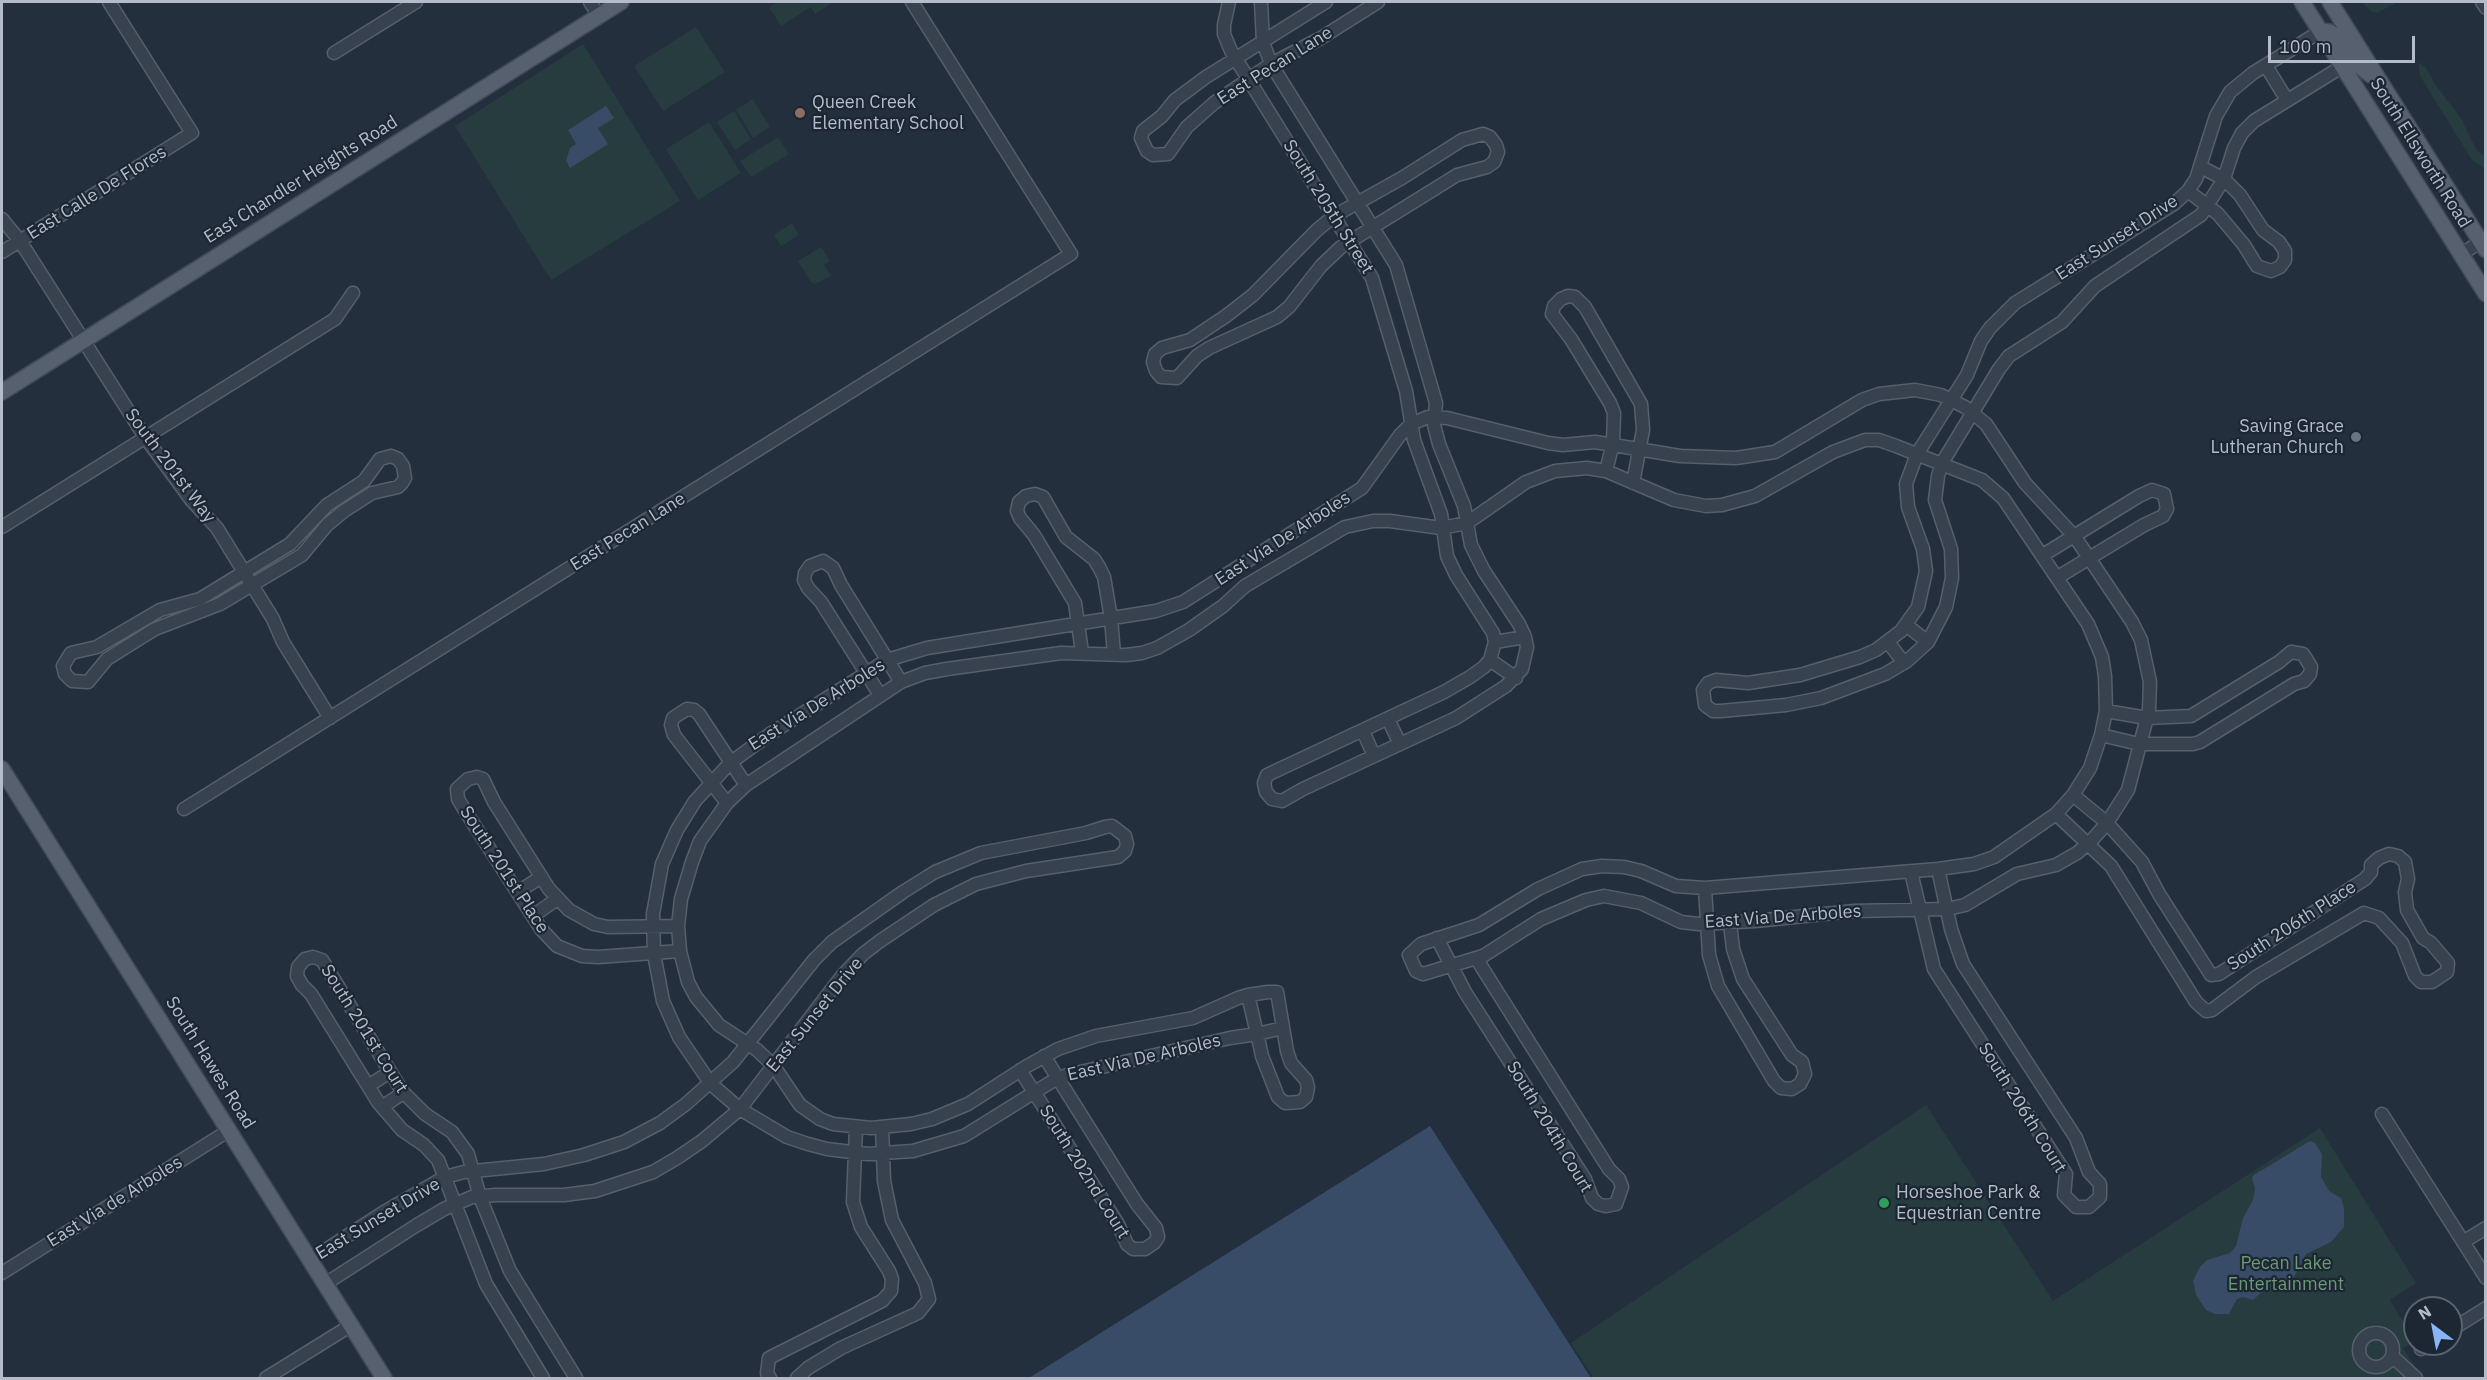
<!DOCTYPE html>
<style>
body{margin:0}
#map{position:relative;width:2487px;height:1380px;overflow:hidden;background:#242f3e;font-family:"IBM Plex Sans",sans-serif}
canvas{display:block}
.frame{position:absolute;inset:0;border:3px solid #b4bcc9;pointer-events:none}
.north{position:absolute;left:2403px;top:1296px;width:60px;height:60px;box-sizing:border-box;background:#1d2633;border:2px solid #59626f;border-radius:50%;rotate:328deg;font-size:16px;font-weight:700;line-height:24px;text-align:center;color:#b4bcc9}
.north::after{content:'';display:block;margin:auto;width:21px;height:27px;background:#8ab4f8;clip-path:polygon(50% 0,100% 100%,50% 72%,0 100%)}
.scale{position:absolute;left:2268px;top:36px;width:147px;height:27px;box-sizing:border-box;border:3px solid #b4bcc9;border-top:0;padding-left:8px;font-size:18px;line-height:21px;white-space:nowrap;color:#b4bcc9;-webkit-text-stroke:4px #1d2633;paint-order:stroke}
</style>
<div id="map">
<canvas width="2487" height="1380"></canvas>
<div class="frame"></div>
<div class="north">N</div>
<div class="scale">100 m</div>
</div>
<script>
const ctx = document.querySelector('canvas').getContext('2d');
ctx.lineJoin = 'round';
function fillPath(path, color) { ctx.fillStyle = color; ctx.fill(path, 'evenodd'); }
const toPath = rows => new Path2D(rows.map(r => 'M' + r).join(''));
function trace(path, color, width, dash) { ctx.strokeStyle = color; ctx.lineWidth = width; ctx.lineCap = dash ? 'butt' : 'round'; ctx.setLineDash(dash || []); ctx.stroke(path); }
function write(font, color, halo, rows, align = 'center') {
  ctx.font = font + ' "IBM Plex Sans",sans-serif'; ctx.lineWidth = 4.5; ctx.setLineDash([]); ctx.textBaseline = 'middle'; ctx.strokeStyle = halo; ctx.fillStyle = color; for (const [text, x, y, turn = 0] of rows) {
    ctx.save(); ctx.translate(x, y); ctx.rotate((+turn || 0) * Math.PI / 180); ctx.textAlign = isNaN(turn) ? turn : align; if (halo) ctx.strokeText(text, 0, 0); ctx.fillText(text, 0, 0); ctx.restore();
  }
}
const green = toPath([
 [778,2,834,2,815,14,811,7,781,26,769,7],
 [2362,2,2398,2,2377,13,2371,11],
 [696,27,725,72,663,111,634,66],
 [583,44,680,201,551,280,455,126],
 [2418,62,2426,68,2437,87,2461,118,2477,151,2485,156,2485,169,2472,160,2420,76],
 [753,99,770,127,753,138,736,110],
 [734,111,751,139,735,150,717,122],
 [709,122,741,173,698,200,666,149],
 [778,137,789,154,751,177,740,161],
 [792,223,799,235,781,246,774,235],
 [821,247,830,261,824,265,831,276,815,284,811,282,798,261],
 [1926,1105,2053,1301,2320,1128,2416,1283,2390,1300,2415,1341,2403,1348,2416,1368,2425,1378,1594,1378,1571,1343]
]);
const water = toPath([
 [606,106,614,118,598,128,608,144,570,168,566,161,570,148,576,144,568,130],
 [1430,1126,1591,1378,1029,1378],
 [2310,1141,2315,1143,2322,1154,2321,1177,2329,1191,2341,1198,2344,1208,2344,1227,2331,1242,2306,1254,2293,1279,2264,1290,2253,1300,2243,1297,2237,1299,2229,1314,2215,1314,2206,1310,2196,1295,2193,1281,2200,1267,2207,1260,2230,1253,2236,1246,2243,1218,2253,1200,2255,1189,2252,1178,2254,1175]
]);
const minor = toPath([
 [590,2,599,16],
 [1229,2,1224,25,1224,34,1231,51,1372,278,1406,391,1414,440,1441,514,1447,556,1456,575,1493,633,1495,642,1490,660,1484,667,1470,677,1444,692,1267,775,1264,783,1266,792,1272,799,1282,801,1303,789,1456,718,1506,686,1522,669,1527,647,1525,637,1519,624,1484,571,1471,545,1464,506,1439,444,1434,425,1436,403,1396,265,1271,64,1263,42,1261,2],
 [1326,2,1206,77,1175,100,1162,116,1143,131,1141,138,1147,151,1153,155,1168,154,1187,127,1214,103,1271,64,1321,38,1378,2],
 [2482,2,2486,8],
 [2321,31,2253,73,2230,92,2216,116,2196,179,2188,191,2174,204,2015,303,1990,328,1981,341,1967,375,1917,454,1906,484,1908,507,1923,549,1926,571,1918,607,1901,631,1876,650,1860,657,1800,675,1748,683,1716,680,1708,683,1703,690,1705,705,1713,711,1721,711,1786,705,1821,698,1885,674,1907,661,1928,642,1946,607,1952,578,1951,549,1935,500,1938,476,1942,463,1999,369,2009,356,2062,322,2095,286,2201,215,2224,179,2234,148,2242,133,2254,121,2343,66],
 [334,53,416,2],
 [2266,66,2287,100],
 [1483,134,1490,137,1496,145,1498,152,1494,162,1487,167,1457,175,1341,247,1321,266,1289,307,1277,317,1209,348,1197,356,1177,378,1161,377,1156,371,1153,362,1155,354,1162,348,1190,340,1226,316,1253,295,1317,230,1334,216,1402,178,1462,140,1483,134],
 [2188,191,2218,214,2244,245,2257,266,2271,271,2280,267,2285,260,2285,251,2279,242,2263,230,2240,195,2224,179,2201,167],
 [2,219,20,241,145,437,192,501,217,528,273,619,283,642,330,718],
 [2,252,192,133,109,2],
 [2461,255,2486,237],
 [391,456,398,459,403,466,405,478,402,483,398,487,372,493,344,511,327,525,302,555,220,604,155,629,107,659,88,682,72,681,65,674,63,666,71,653,97,647,160,610,200,599,290,544,327,505,364,481,380,459,391,456],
 [1606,471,1613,443,1614,413,1610,403,1571,339,1552,314,1554,306,1561,299,1568,296,1575,297,1585,307,1641,404,1643,430,1633,483],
 [2,527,335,319,353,293],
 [2043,555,2139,496,2152,490,2164,494,2167,509,2163,516,2144,525,2058,577],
 [1906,625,1928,642],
 [1495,642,1525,637],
 [1888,642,1904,663],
 [1082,652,1075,603,1034,535,1020,518,1017,511,1019,502,1026,496,1035,494,1043,497,1066,537,1094,559,1099,567,1104,577,1111,618,1114,654],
 [1490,660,1516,678],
 [880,695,821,602,808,588,804,580,805,573,810,566,823,561,833,568,841,585,901,682],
 [1388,719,1400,744],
 [1363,731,1374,756],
 [2101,735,2139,744,2193,744,2200,742,2294,684,2304,681,2310,674,2311,667,2303,654,2291,652,2279,662,2191,716,2147,718,2106,711],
 [727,803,674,735,671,725,673,718,687,709,694,710,699,714,746,785],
 [184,809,1071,254,912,2],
 [2056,814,2111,866,2196,1002,2206,1011,2212,1010,2256,977,2364,913,2379,918,2402,943,2415,976,2421,982,2432,982,2447,972,2448,963,2431,943,2423,938,2407,910,2405,892,2408,879,2405,862,2398,856,2389,854,2379,858,2371,865,2371,872,2365,879,2219,974,2211,975,2159,894,2142,862,2107,823,2073,795],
 [1911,872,1934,969,2066,1174,2064,1195,2076,1207,2089,1207,2100,1197,2100,1184,2089,1172,2076,1138,1963,964,1951,929,1938,869],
 [1705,888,1709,955,1718,986,1774,1081,1781,1088,1792,1089,1800,1084,1805,1074,1802,1062,1792,1055,1743,979,1733,949,1730,923],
 [518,892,541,877],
 [533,916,557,899],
 [678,926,608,927,594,924,569,910,549,889,494,802,483,779,477,777,468,779,457,789,458,799,464,809,541,929,557,946,582,956,598,957,680,951],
 [1437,938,1465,992,1585,1179,1592,1198,1598,1204,1606,1206,1616,1204,1622,1187,1619,1179,1609,1169,1476,958],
 [1248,995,1257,1034,1259,1042,1262,1056,1278,1097,1285,1103,1300,1102,1306,1097,1308,1087,1306,1080,1291,1063,1287,1051,1277,992,1268,992,1248,995,1238,998,1193,1018,1096,1036,1058,1049,1027,1066,968,1104,932,1119,911,1124,871,1128,833,1124,820,1119,800,1105,773,1065,757,1050,719,1025,696,997,688,982,680,951,678,926,681,899,692,862,700,841,727,803,746,785,901,682,925,673,947,669,1061,653,1126,655,1142,653,1157,648,1189,630,1223,606,1245,586,1345,527,1373,521,1390,521,1441,528,1467,523,1526,482,1555,471,1587,468,1606,471,1674,500,1706,506,1722,505,1755,496,1833,452,1865,440,1879,440,1896,446,1982,480,2003,498,2088,624,2102,657,2105,676,2106,711,2101,735,2090,768,2073,795,2056,814,1994,857,1974,864,1938,869,1705,888,1676,886,1641,871,1624,867,1602,866,1582,869,1538,889,1479,925,1421,944,1409,955,1416,971,1423,974,1483,956,1541,919,1586,900,1604,896,1641,903,1681,922,1699,924,1755,921,1854,911,1947,909,1965,905,2017,874,2056,865,2077,853,2092,840,2107,823,2128,790,2149,710,2150,682,2141,640,2132,622,2075,537,2025,483,1986,424,1965,407,1941,395,1915,390,1879,394,1862,400,1775,452,1736,458,1680,456,1595,442,1563,445,1548,443,1447,418,1428,417,1411,424,1400,435,1362,488,1183,602,1156,611,927,648,887,660,770,734,730,763,695,801,677,830,662,864,653,914,654,954,663,1001,679,1037,711,1084,740,1109,787,1137,808,1144,827,1149,868,1154,913,1151,964,1136,1051,1082,1067,1075,1199,1045,1230,1038,1257,1034,1283,1028],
 [1020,1070,1118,1224,1127,1244,1133,1249,1145,1249,1154,1243,1158,1237,1156,1228,1137,1204,1044,1056],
 [368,1086,390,1072],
 [382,1107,403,1093],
 [2382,1114,2486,1278],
 [2463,1242,2486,1228],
 [310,1260,384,1212,445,1177,464,1172,544,1164,584,1155,624,1142,660,1123,686,1104,733,1062,814,960,832,942,903,892,935,872,981,853,1086,833,1105,827,1112,826,1125,836,1127,844,1125,851,1118,857,1026,871,976,884,934,905,880,941,863,954,842,976,740,1109,702,1141,677,1158,653,1172,595,1191,564,1195,496,1195,472,1197,444,1209,417,1225,325,1284],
 [2,1273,228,1131],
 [2451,1330,2486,1308],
 '2359 1350a17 17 0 1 1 34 0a17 17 0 1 1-34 0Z',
 [2421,1349,2429,1344],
 [2392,1356,2416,1378],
 [266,1378,350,1326],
 [543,1378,486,1284,438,1160,424,1145,402,1130,378,1102,311,994,302,985,297,976,298,967,305,959,313,957,322,960,402,1091,425,1114,452,1132,468,1154,480,1197,510,1271,576,1378],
 [770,1378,767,1373,769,1358,882,1301,891,1291,892,1279,889,1271,861,1227,853,1202,856,1127],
 [797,1378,808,1368,841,1348,918,1313,929,1299,925,1283,892,1220,884,1181,882,1127]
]);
const major = toPath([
 [2302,2,2486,294],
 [2330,2,2486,250],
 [2321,31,2329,32,2339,38,2358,65,2371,75],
 [2,392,621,2],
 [2,769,384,1378]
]);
const markers = [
 [800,113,6,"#8d6e63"],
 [2356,437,6,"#6b7280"],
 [1884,1203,6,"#2e9e5b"]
];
const streetNames = [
 ["East Pecan Lane",1275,66,-32],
 ["South Ellsworth Road",2420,153,58],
 ["East Chandler Heights Road",301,180,-32],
 ["East Calle De Flores",97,193,-32],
 ["South 205th Street",1328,207,58],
 ["East Sunset Drive",2117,238,-33],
 ["South 201st Way",170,466,53],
 ["East Pecan Lane",628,532,-32],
 ["East Via De Arboles",1283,539,-33],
 ["East Via De Arboles",817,705,-32],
 ["South 201st Place",504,870,57],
 ["East Via De Arboles",1783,917,-4],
 ["South 206th Place",2292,926,-33],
 ["East Sunset Drive",815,1015,-51],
 ["South 201st Court",364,1029,58],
 ["East Via De Arboles",1144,1058,-13],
 ["South Hawes Road",210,1063,58],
 ["South 206th Court",2022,1108,58],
 ["South 204th Court",1549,1127,59],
 ["South 202nd Court",1084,1172,58],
 ["East Via de Arboles",115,1202,-32],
 ["East Sunset Drive",378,1219,-31]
];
const poiNames = [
 ["Queen Creek",812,103],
 ["Elementary School",812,124],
 ["Saving Grace",2344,427,"right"],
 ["Lutheran Church",2344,448,"right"],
 ["Horseshoe Park &",1896,1193],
 ["Equestrian Centre",1896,1214]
];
const parkNames = [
 ["Pecan Lake",2286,1264],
 ["Entertainment",2286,1285]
];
fillPath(green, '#263c3f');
fillPath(water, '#394c67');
trace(minor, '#565f6c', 15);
trace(major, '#414a57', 18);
trace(minor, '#38414e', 12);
trace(major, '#56606e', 15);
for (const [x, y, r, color] of markers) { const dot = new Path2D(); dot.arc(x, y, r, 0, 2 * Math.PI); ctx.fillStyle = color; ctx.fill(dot); trace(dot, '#1d2633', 2); }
write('18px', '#b4bcc9', '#1d2633', streetNames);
write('18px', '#b4bcc9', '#1d2633', poiNames, 'left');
write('18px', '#6b9a76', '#1d2633', parkNames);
</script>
